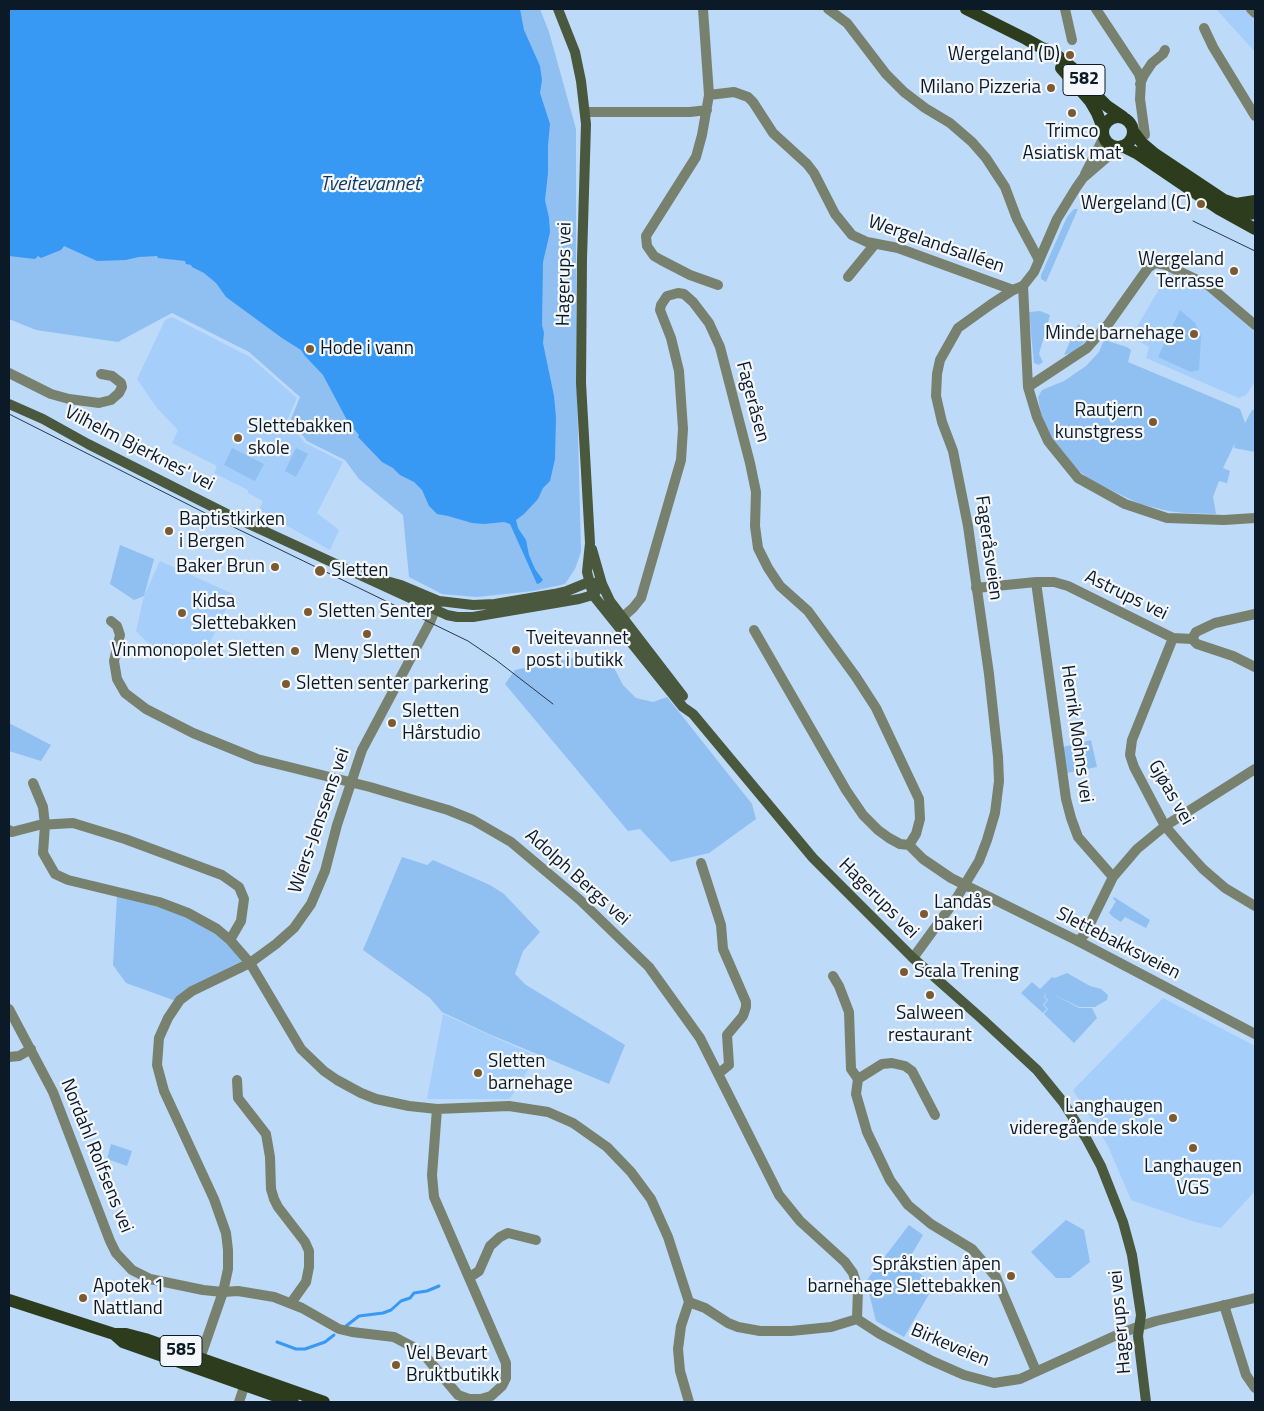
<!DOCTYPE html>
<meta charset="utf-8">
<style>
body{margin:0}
#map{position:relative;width:1264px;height:1411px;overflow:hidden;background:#bddaf9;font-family:"Titillium Web",sans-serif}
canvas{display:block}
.frame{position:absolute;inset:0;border:10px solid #0c1927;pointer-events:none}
</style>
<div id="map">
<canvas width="1264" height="1411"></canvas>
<div class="frame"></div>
</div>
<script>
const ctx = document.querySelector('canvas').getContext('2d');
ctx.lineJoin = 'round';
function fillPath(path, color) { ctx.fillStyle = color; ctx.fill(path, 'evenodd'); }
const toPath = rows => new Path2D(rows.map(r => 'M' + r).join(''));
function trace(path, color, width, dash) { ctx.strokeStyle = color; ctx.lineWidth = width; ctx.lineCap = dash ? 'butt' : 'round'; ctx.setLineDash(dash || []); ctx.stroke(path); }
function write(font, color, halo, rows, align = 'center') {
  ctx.font = font + ' "Titillium Web",sans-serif'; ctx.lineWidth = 4.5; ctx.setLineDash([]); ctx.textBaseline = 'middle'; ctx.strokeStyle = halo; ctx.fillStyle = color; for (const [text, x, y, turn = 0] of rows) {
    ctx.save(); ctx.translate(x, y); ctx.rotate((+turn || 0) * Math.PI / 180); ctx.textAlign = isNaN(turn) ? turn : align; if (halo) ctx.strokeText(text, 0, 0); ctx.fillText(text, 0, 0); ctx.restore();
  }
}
const built = toPath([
 [1216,9,1255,9,1255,52],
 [1169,272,1198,283,1255,332,1255,382,1246,395,1239,398,1146,358,1149,347,1131,337],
 [172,317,250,357,297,398,285,425,297,433,305,443,343,462,317,513,339,530,330,550,259,510,263,501,248,493,248,490,214,473,217,466,172,443,178,430,157,408,137,379,165,320],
 [160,561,233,594,206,651,194,660,171,653,158,653,136,631,144,596],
 [1163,998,1255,1046,1255,1191,1221,1228,1195,1222,1131,1200,1108,1146,1073,1090],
 [443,1014,536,1056,510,1099,427,1099]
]);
const green = toPath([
 [9,9,540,9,549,32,576,129,576,355,581,552,575,569,565,584,533,591,477,597,442,594,409,577,403,515,359,479,345,460,307,441,300,432,289,424,300,397,249,352,172,313,118,342,36,330,9,319],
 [1074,209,1078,209,1046,282,1041,279,1041,275,1067,217],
 [1180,310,1195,323,1201,336,1199,370,1191,372,1158,357],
 [1040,311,1050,315,1039,354,1043,362,1039,365,1034,363,1029,312],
 [1078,324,1084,328,1094,330,1085,342,1072,353,1064,355],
 [1104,340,1127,347,1131,350,1128,362,1240,409,1245,423,1252,410,1255,409,1255,452,1234,448,1235,443,1223,468,1230,471,1227,483,1219,481,1213,497,1216,514,1185,513,1168,511,1140,504,1090,480,1070,464,1052,441,1041,414,1038,397,1042,390,1064,381,1086,366,1099,352],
 [232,448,264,464,255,481,224,465],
 [296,448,308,454,296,477,285,471],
 [120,545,154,559,144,596,134,600,110,584],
 [597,653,611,662,623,685,636,698,653,702,667,697,752,804,756,819,709,853,671,862,640,829,628,831,505,684,515,670],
 [9,723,51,745,41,761,9,751],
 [1091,740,1097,767,1067,773,1063,747],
 [402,857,427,865,433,860,490,885,504,894,540,932,523,951,515,974,526,985,625,1045,609,1084,489,1034,442,1012,430,998,363,950],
 [117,896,149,904,185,916,217,934,244,960,191,986,176,1001,126,983,113,965],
 [1114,897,1150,920,1146,928,1125,917,1121,922,1113,917,1109,913,1116,901,1113,899],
 [1067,973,1090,986,1101,989,1108,995,1107,1000,1095,1007,1079,1007,1049,992,1079,1008,1092,1008,1097,1018,1074,1043,1044,1014,1048,1009,1044,1005,1048,1000,1045,997,1046,992,1044,997,1047,1000,1043,1005,1047,1009,1043,1013,1021,993,1032,982,1040,989,1052,977,1055,978],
 [111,1144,132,1151,127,1166,107,1159],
 [1066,1220,1084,1230,1090,1262,1070,1278,1056,1278,1031,1252],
 [909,1225,923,1235,906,1264,935,1284,904,1337,876,1321,866,1281]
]);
const water = toPath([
 [9,9,520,9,524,30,540,66,542,80,540,93,550,124,548,145,548,173,545,200,549,218,550,232,543,262,542,325,544,333,543,343,554,396,556,417,555,459,550,481,543,488,538,499,524,514,516,520,518,528,526,540,529,555,535,569,543,580,540,583,537,584,510,524,504,522,484,524,472,523,448,516,437,514,429,506,422,490,414,482,400,475,393,468,382,462,358,437,359,435,348,422,323,375,305,356,301,350,282,338,226,297,216,283,204,273,192,267,191,265,186,264,185,261,158,258,157,256,139,257,126,260,97,261,64,246,61,250,41,258,38,256,35,259,9,256]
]);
const stream = toPath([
 [346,1326,359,1316,383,1313,391,1310,401,1301,410,1298,414,1293,427,1291,439,1286],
 [277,1342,296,1349,305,1349,325,1342,334,1335]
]);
const minor = toPath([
 [703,9,709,95,702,135,696,157,646,236,647,246,654,256,661,260,690,275,718,285],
 [828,9,847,23,886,74,904,92,925,108,950,123,972,142,986,158,1005,187,1017,219,1039,260],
 [1065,9,1072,40],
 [1096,9,1139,74,1141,81,1140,99,1145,135],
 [1251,9,1255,13],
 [1204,28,1213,47,1255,116],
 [1140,84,1144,75,1152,63,1163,54,1165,50],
 [709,95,734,92,748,97,753,102,773,133,807,164,814,173,835,214,852,235,867,242,898,248,1013,290],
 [585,112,690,112,707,110],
 [848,277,875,244],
 [1023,286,1028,387,1037,417,1048,441,1078,478,1125,504,1167,518,1224,520,1255,518],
 [9,373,51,394,69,399,99,403,111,400,119,393,122,387,121,383,112,376,101,374],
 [1028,387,1087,348,1109,323,1148,268,1155,263,1166,265,1208,285,1255,325],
 [1036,582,1066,799,1071,818,1078,837,1113,877],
 [976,588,1036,582,1054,582,1068,586,1173,638,1192,639,1197,644,1233,656,1255,667],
 [111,621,117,626,120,635,114,661,117,679,125,693,146,709,193,733,257,759,370,787,448,810,473,820,511,842,580,900,649,967,700,1038,779,1195,800,1221,845,1262,853,1273,858,1289,857,1319],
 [617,622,633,608,641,598,681,460,683,429,679,371,671,338,660,310,661,305,667,296,678,293,684,294,693,302,709,323,720,347,750,463,756,492,755,526,758,548,768,568,780,586,808,611,856,677,876,708,919,799,920,819,916,834,909,845],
 [754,630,846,790,863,815,878,830,889,838,900,844,909,845,923,859,951,878,965,885],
 [1173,638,1132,740,1130,755,1134,767,1165,826,1183,847,1203,869,1225,888,1255,906],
 [1192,639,1196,632,1215,623,1255,614],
 [33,783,43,807,45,825,43,853,55,874,68,880,159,902,188,913,217,929,230,940,250,963,301,1049,324,1071,337,1080,361,1093,376,1099,409,1106,437,1109,509,1106,548,1112,573,1123,607,1147,631,1172,651,1199,668,1237,689,1302,681,1326,678,1349,680,1371,689,1402],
 [9,830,12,832,39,825,73,823,125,839,222,875,239,887,244,899,241,921,230,940],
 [701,863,721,925,723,949,746,1002,746,1007,743,1016,727,1035,729,1065,718,1074],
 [1078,941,1085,934,1113,877,1137,849,1165,826,1255,769],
 [833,976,839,986,849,1012,851,1069,858,1079],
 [9,1009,53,1092,110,1241,116,1253,132,1270,150,1279,203,1290,223,1292,238,1291,274,1297,302,1308,339,1329,352,1332,394,1337,413,1347,426,1357,458,1395,469,1399,481,1399,491,1396,502,1386,506,1378,506,1363,434,1197,432,1175,437,1109],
 [9,1057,19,1056,31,1049],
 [237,1080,238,1098,266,1134,270,1157,271,1189,274,1199,278,1207,305,1242,309,1251,309,1267,306,1282,291,1303],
 [935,1115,912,1071,905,1066,892,1063,882,1064,858,1079,856,1094,867,1132,890,1180,908,1205,931,1224,972,1249,996,1277,1036,1371],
 [470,1277,479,1271,490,1246,500,1237,508,1233,536,1240],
 [689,1302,705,1308,728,1323,738,1327,760,1331,791,1331,831,1327,857,1319,880,1334,930,1360,964,1375,994,1383,1020,1379,1119,1334,1140,1326],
 [1224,1305,1246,1375,1255,1388]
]);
const tertiary = toPath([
 [1085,174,1104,137],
 [965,885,1078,941,1255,1034],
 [913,958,956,899,979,861,987,840,995,813,999,781,998,757,989,674,968,526,953,451,942,422,936,396,937,374,940,360,958,328,990,305,1013,290,1023,286,1034,272,1057,219,1076,188,1083,178,1119,147],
 [1140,1326,1156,1321,1255,1298],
 [198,1364,223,1292,228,1269,228,1250,226,1233,214,1199,164,1091,157,1065,159,1038,168,1018,180,1000,192,991,250,963,276,944,294,928,311,904,325,871,337,825,362,750,430,622,438,603],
 [239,1402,247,1378]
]);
const secondary = toPath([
 [558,9,575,52,581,81,586,124,582,259,581,383,590,543,587,572,593,595,683,707,693,714,813,858,913,958,982,1019,1037,1070,1063,1102,1086,1138,1101,1166,1123,1222,1132,1255,1141,1315,1138,1336,1146,1402],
 [9,404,43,419,88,444,227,514,447,615,457,617,473,617,579,599,593,595,602,584],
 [592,549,602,584,610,601,683,696],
 [379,579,401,585,439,601,473,605,495,604,554,594,567,591,589,582,594,583]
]);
const primary = toPath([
 [966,9,1026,39,1042,48,1052,51,1081,75,1097,96,1107,106,1123,117],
 [1061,68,1090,101,1097,113,1103,128],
 '1103 132a15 15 0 1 1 30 0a15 15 0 1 1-30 0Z',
 [1133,131,1142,143,1155,154,1224,200,1236,204,1255,201],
 [1122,146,1138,154,1219,209,1255,229],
 [1231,212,1242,215,1255,213],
 [9,1300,114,1334,126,1334,145,1339,324,1402],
 [114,1334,123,1342,293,1402]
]);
const tram = toPath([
 [1193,221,1255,251],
 [9,414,213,517,468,641,496,660,553,704]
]);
const markers = [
 [1070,55,5,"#7b5a31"],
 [1051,88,5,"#7b5a31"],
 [1072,113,5,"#7b5a31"],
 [1201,204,5,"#7b5a31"],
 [1234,271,5,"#7b5a31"],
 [1194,334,5,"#7b5a31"],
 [310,349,5,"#7b5a31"],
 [1153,422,5,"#7b5a31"],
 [238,438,5,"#7b5a31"],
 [169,531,5,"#7b5a31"],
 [275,567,5,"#7b5a31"],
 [320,571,6,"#7b5a31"],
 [308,612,5,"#7b5a31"],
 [182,613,5,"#7b5a31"],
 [367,634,5,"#7b5a31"],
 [516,650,5,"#7b5a31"],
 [295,651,5,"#7b5a31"],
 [286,684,5,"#7b5a31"],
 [392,723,5,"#7b5a31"],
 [924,914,5,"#7b5a31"],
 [904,972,5,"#7b5a31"],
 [930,995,5,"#7b5a31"],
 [478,1073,5,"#7b5a31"],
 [1173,1118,5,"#7b5a31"],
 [1193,1148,5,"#7b5a31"],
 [1011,1276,5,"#7b5a31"],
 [83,1298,5,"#7b5a31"],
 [396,1365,5,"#7b5a31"]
];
const shields = [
 [1084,80,42],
 [181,1351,42]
];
const shieldNames = [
 ["582",1084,80],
 ["585",181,1351]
];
const poiNames = [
 ["Wergeland (D)",1060,55,"right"],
 ["Milano Pizzeria",1041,88,"right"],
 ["Trimco",1072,132,"center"],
 ["Asiatisk mat",1072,154,"center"],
 ["Wergeland (C)",1191,204,"right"],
 ["Wergeland",1224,260,"right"],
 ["Terrasse",1224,282,"right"],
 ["Minde barnehage",1184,334,"right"],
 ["Hode i vann",320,349],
 ["Rautjern",1143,411,"right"],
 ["kunstgress",1143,433,"right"],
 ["Slettebakken",248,427],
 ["skole",248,449],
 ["Baptistkirken",179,520],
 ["i Bergen",179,542],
 ["Baker Brun",265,567,"right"],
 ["Sletten",331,571],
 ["Kidsa",192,602],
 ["Slettebakken",192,624],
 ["Sletten Senter",318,612],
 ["Tveitevannet",526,639],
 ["post i butikk",526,661],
 ["Vinmonopolet Sletten",285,651,"right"],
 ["Meny Sletten",367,653,"center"],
 ["Sletten senter parkering",296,684],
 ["Sletten",402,712],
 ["Hårstudio",402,734],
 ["Landås",934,903],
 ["bakeri",934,925],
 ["Scala Trening",914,972],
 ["Salween",930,1014,"center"],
 ["restaurant",930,1036,"center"],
 ["Sletten",488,1062],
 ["barnehage",488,1084],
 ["Langhaugen",1163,1107,"right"],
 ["videregående skole",1163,1129,"right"],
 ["Langhaugen",1193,1167,"center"],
 ["VGS",1193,1189,"center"],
 ["Språkstien åpen",1001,1265,"right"],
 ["barnehage Slettebakken",1001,1287,"right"],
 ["Apotek 1",93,1287],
 ["Nattland",93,1309],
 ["Vel Bevart",406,1354],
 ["Bruktbutikk",406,1376]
];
const streetNames = [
 ["Wergelandsalléen",936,245,19],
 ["Hagerups vei",565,274,-89],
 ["Fageråsen",752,402,75],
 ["Vilhelm Bjerknes' vei",139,449,27],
 ["Fageråsveien",988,548,82],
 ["Astrups vei",1126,596,26],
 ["Henrik Mohns vei",1076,734,82],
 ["Gjøas vei",1170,793,60],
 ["Wiers-Jenssens vei",320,821,-71],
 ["Adolph Bergs vei",577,878,42],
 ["Hagerups vei",878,899,45],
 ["Slettebakksveien",1118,944,27],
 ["Nordahl Rolfsens vei",96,1156,68],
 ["Hagerups vei",1121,1322,-95],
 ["Birkeveien",950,1346,23]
];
const waterNames = [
 ["Tveitevannet",370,185]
];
fillPath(built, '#a5cefa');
fillPath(green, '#90bff2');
fillPath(water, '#3899f4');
trace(stream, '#3899f4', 3);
trace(minor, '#77816e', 10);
trace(tertiary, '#77816e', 10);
trace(secondary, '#4a583e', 10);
trace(primary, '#2c3c1c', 12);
trace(tram, '#293849', 1);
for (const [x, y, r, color] of markers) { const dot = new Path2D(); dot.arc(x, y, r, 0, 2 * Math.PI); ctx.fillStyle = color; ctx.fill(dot); trace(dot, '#f4f8fc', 2); }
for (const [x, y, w] of shields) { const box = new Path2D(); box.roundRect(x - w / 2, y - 15.5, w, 31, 4); ctx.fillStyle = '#f4f8fc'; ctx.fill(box); trace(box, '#0c1927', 1); }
write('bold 18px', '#0c1927', null, shieldNames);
write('19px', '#0c1927', '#f4f8fc', poiNames, 'left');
write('19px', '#0c1927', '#f4f8fc', streetNames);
write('italic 20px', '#11375b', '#f4f8fc', waterNames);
</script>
